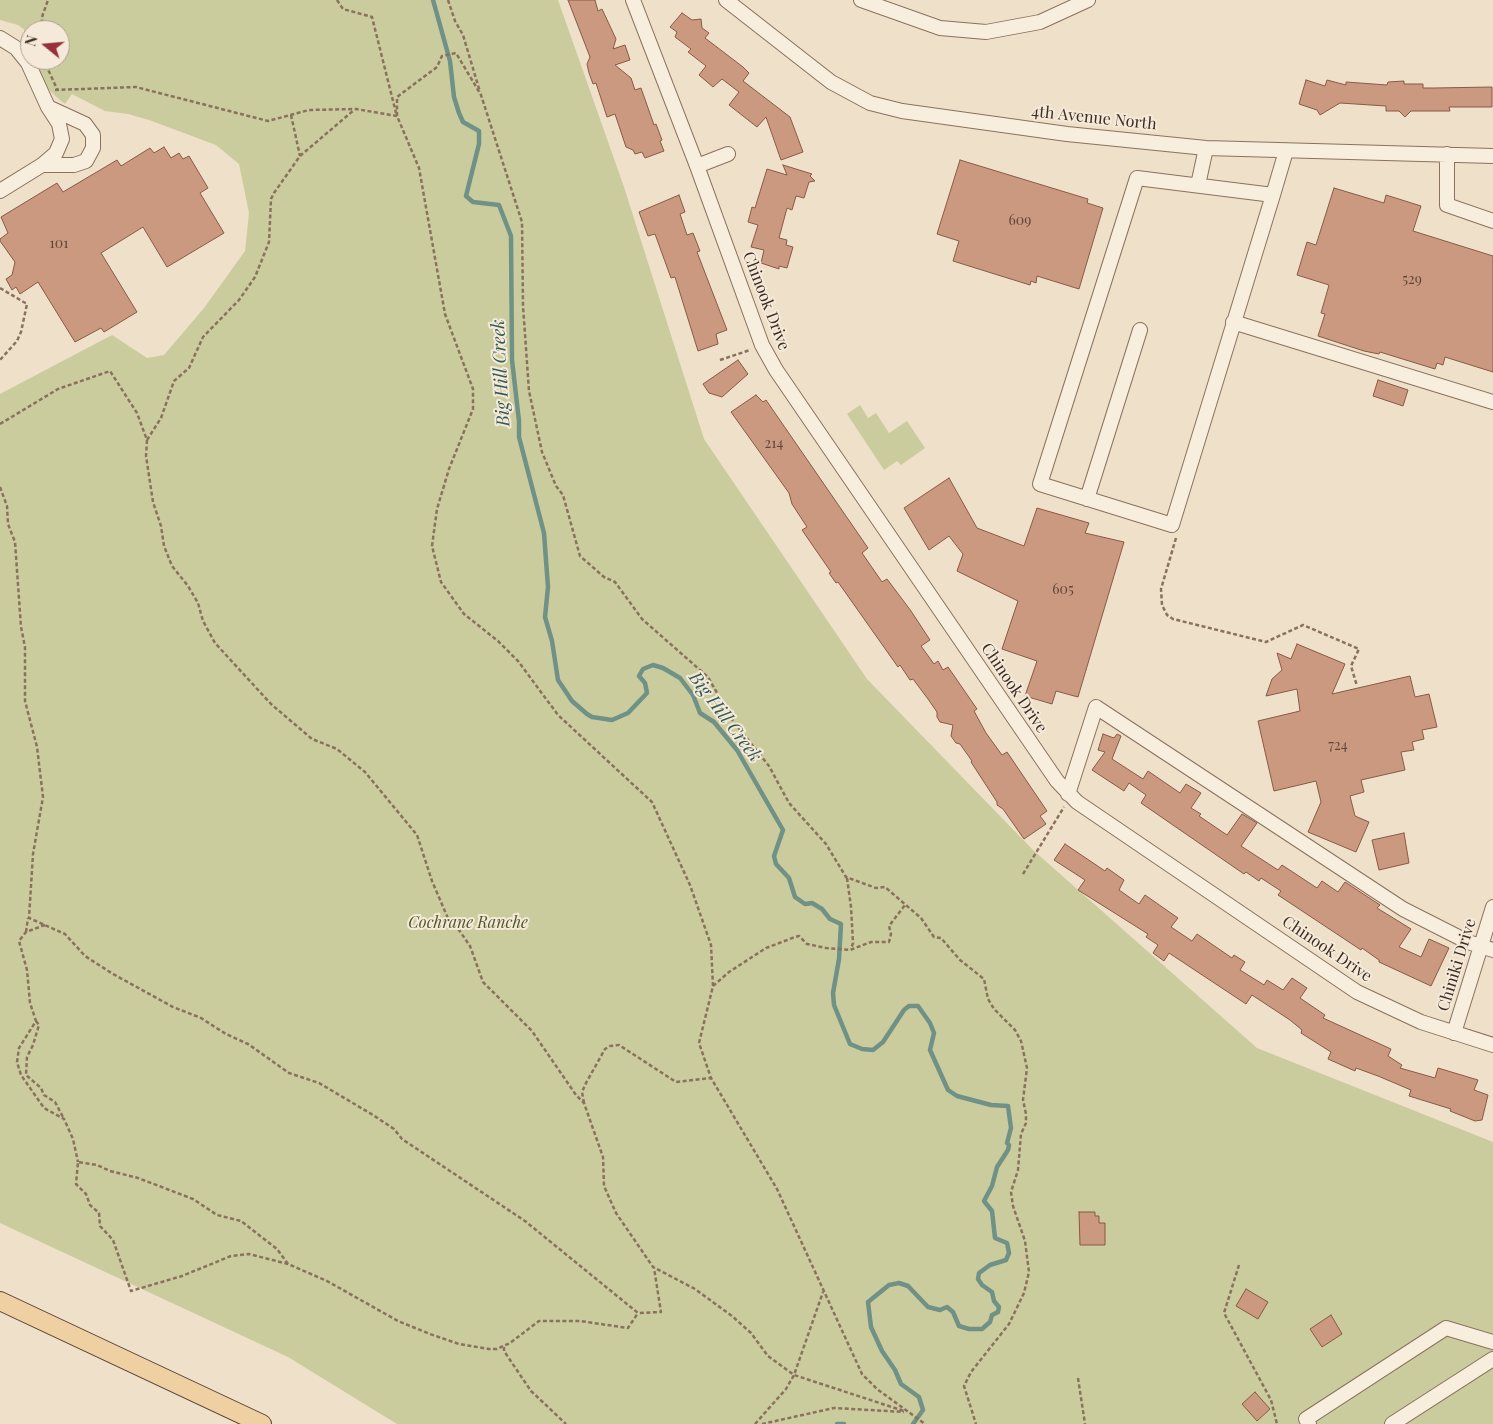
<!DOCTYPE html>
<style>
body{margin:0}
#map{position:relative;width:1493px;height:1424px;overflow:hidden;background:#eee0c9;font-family:"Playfair Display",serif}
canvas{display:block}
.north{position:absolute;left:20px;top:20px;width:50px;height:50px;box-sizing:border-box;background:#f5ead9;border:1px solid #ab9e8f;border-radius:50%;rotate:287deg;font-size:14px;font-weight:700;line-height:20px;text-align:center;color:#3b2b21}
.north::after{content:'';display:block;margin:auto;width:18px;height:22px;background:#97303a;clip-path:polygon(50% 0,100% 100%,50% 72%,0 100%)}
</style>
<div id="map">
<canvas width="1493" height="1424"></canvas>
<div class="north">N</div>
</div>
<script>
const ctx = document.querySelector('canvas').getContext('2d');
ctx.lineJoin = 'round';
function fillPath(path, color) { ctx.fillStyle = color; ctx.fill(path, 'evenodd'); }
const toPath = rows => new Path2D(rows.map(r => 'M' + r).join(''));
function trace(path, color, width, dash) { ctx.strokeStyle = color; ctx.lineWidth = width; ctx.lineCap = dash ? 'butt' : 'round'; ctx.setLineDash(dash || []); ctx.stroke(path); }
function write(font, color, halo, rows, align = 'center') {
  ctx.font = font + ' "Playfair Display",serif'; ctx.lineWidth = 4; ctx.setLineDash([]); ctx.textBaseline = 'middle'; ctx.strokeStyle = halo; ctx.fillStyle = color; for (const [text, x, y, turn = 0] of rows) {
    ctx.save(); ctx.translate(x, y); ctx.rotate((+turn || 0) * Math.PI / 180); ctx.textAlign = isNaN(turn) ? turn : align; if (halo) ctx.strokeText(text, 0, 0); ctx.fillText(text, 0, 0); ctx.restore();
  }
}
const green = toPath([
 [0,0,558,0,624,187,704,439,867,679,1033,850,1257,1048,1493,1142,1493,1424,397,1424,288,1357,0,1223,0,394,112,335,147,358,164,355,204,308,245,251,249,213,239,164,216,145,149,120,128,114,105,111,72,94,65,104,60,100,50,91,34,65,43,60,60,60,60,30,30,30,30,34,18,25,0,20],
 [860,405,868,418,876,413,889,433,907,421,925,448,901,465,897,461,884,470,847,414]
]);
const stream = toPath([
 [433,0,450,61,454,97,459,113,463,122,479,131,479,144,466,196,473,202,499,205,511,236,512,360,519,421,519,437,544,533,548,587,545,617,552,641,558,680,572,701,587,714,592,717,612,720,628,713,647,693,645,683,639,676,643,669,653,665,663,668,680,678,693,695,700,713,714,722,737,750,783,830,774,856,776,864,789,878,795,897,805,904,812,903,822,909,830,919,841,924,839,959,833,993,834,1005,850,1044,862,1049,873,1050,883,1042,904,1010,909,1006,918,1006,930,1023,934,1033,930,1050,948,1090,957,1096,991,1105,1008,1106,1011,1128,1007,1143,1009,1145,1008,1150,997,1167,992,1186,984,1201,992,1211,995,1238,1007,1243,1009,1253,1006,1260,990,1265,979,1273,978,1279,982,1285,992,1292,994,1301,999,1307,998,1312,992,1315,990,1322,982,1329,969,1329,959,1326,953,1312,947,1307,940,1310,928,1307,908,1286,899,1283,889,1285,868,1302,871,1327,882,1351,895,1370,901,1384,919,1397,923,1410,913,1424],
 [837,1424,844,1424]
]);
const building = toPath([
 [568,0,595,0,598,11,602,9,616,39,613,49,625,45,630,60,615,65,631,78,635,90,641,88,654,125,656,124,662,140,660,141,664,151,645,158,642,152,635,154,633,150,626,147,615,114,607,117,596,83,593,84,589,73,587,64,590,57,568,0],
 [682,13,692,20,701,19,702,28,709,33,705,38,743,67,749,73,743,81,790,117,803,152,781,160,766,117,757,127,729,105,739,92,722,79,713,87,699,75,706,66,688,52,691,49,675,37,677,32,670,27,682,13],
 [1306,80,1325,86,1327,80,1346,85,1346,82,1387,85,1388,82,1404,81,1404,84,1423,84,1423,88,1434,88,1492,87,1492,107,1449,107,1450,111,1411,111,1405,117,1399,111,1386,111,1386,106,1340,103,1320,115,1317,110,1299,104,1306,80],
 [164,147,171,158,179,153,183,159,189,156,208,188,200,193,224,233,167,267,143,227,101,253,137,312,104,332,101,328,75,342,38,282,20,294,16,287,12,290,6,279,12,275,15,262,0,241,0,239,8,233,1,217,57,183,63,192,117,160,121,166,150,148,154,153,164,147],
 [960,160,1088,199,1087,203,1103,208,1079,289,1037,276,1036,283,1031,281,1030,285,953,261,959,241,937,234,960,160],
 [783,165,812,174,810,176,815,181,809,182,804,198,796,196,792,210,787,208,779,238,787,240,786,245,793,247,787,268,779,266,779,269,761,263,764,250,751,247,758,225,748,222,752,207,755,208,767,169,787,175,783,165],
 [1334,188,1384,203,1386,195,1421,206,1413,231,1493,256,1493,372,1445,357,1443,365,1437,363,1435,369,1380,352,1379,354,1364,351,1318,336,1325,314,1321,313,1329,285,1297,275,1307,242,1316,245,1334,188],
 [679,195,685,212,680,214,687,235,693,233,700,251,697,252,727,330,716,334,718,344,698,351,675,277,671,278,655,234,648,236,639,212,679,195],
 [738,360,748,374,722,397,709,393,703,384,738,360],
 [1378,380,1408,390,1403,406,1373,396,1378,380],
 [756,395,763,402,766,400,868,548,862,553,882,582,887,579,911,611,930,640,921,646,934,664,938,661,943,670,948,667,977,709,974,711,986,733,1002,755,1007,752,1047,811,1040,816,1046,824,1024,839,1003,809,997,805,997,802,971,762,972,761,960,744,956,743,951,736,953,725,940,722,937,717,937,712,928,699,913,679,910,680,900,665,898,667,838,582,836,583,829,573,831,572,802,530,807,527,792,504,789,493,731,412,756,395],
 [949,478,977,528,1024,546,1037,508,1089,523,1085,533,1124,542,1078,697,1056,691,1052,704,1025,696,1037,661,1002,649,1018,601,957,571,963,554,949,536,929,550,904,508,949,478],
 [1297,644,1345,664,1332,694,1410,676,1415,697,1429,694,1437,727,1422,730,1424,739,1412,742,1414,750,1401,752,1405,770,1361,780,1364,792,1350,796,1355,816,1369,822,1356,852,1308,832,1321,802,1316,781,1274,791,1258,721,1300,711,1297,689,1266,696,1272,679,1282,670,1277,653,1291,659,1297,644],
 [1103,734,1114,738,1117,734,1121,736,1112,759,1143,779,1148,771,1180,793,1186,784,1201,793,1191,808,1201,814,1199,816,1227,835,1242,814,1257,823,1241,846,1278,870,1282,865,1317,888,1322,881,1338,892,1345,882,1380,905,1377,908,1411,929,1399,947,1421,957,1429,939,1449,948,1431,986,1379,962,1379,960,1362,948,1361,950,1278,895,1281,891,1261,878,1259,881,1246,872,1244,874,1141,803,1146,795,1129,783,1124,791,1092,770,1105,752,1098,750,1103,734],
 [1404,833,1409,863,1379,870,1372,840,1404,833],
 [1065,844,1105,871,1107,868,1124,880,1119,890,1139,904,1145,895,1178,918,1171,927,1192,941,1197,934,1232,958,1234,955,1245,962,1240,970,1264,985,1267,980,1283,990,1292,978,1307,988,1300,998,1325,1015,1323,1018,1391,1049,1388,1056,1402,1065,1400,1068,1435,1078,1438,1068,1478,1080,1474,1090,1488,1095,1482,1120,1475,1121,1450,1111,1451,1109,1409,1096,1411,1090,1378,1076,1356,1068,1355,1071,1328,1059,1331,1052,1301,1033,1302,1030,1290,1020,1252,995,1246,1004,1169,953,1164,961,1153,953,1158,945,1146,937,1148,934,1078,890,1085,880,1054,860,1065,844],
 [1079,1212,1095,1212,1095,1216,1099,1216,1099,1223,1105,1223,1105,1245,1080,1245,1079,1212],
 [1246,1289,1268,1302,1258,1319,1236,1306,1246,1289],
 [1331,1315,1342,1334,1322,1347,1310,1329,1331,1315],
 [1255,1392,1270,1409,1257,1421,1242,1404,1255,1392]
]);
const path = toPath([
 [337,0,343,9,372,17,396,113],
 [448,0,455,21,463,35,480,92],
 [42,30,42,17,48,0],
 [50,60,50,62,46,65,57,89],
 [55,90,136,87,268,121,309,110,356,109,397,116,419,168,445,314,473,389,473,409,449,469,437,509,432,546,441,582,464,614,498,641,518,661,558,715,652,802,690,885,711,945,713,986,699,1043,711,1078,777,1189,862,1374,877,1389,925,1424],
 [291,115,300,156],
 [397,116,397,97,437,67,442,56,456,53,481,95,522,222,523,306,529,391,542,452,556,486,563,495,580,556,604,577,615,582,642,619,708,677,733,721,769,766,789,803,826,844,846,877,876,888,885,887,921,918,934,937,941,938,960,960,984,979,988,999,994,1009,1015,1030,1021,1041,1027,1068,1023,1100,1026,1114,1026,1123,1021,1134,1018,1170,1011,1192,1013,1206,1025,1241,1029,1272,1024,1293,1009,1324,971,1372,964,1386,976,1424],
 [0,288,27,304,21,332,17,341,0,360],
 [720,360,750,350],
 [0,424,58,389,110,371,137,413,147,440,146,456,153,502,161,526,164,546,172,566,188,586,198,603,203,621,215,643,271,704,312,739,337,749,365,772,417,835,432,881,450,923,459,930,470,946,483,982,532,1031,576,1095,584,1103,603,1157,604,1186,616,1213,653,1267,695,1289,732,1316,751,1333,768,1356,794,1375,904,1411],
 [147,440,161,418,174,381,189,368,203,337,239,300,255,277,269,242,271,199,274,193,300,156,354,110],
 [0,487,7,506,8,524,15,542,21,627,25,647,25,701,37,747,43,797,33,854,29,918,65,934,85,956,113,974,173,1007,201,1018,226,1034,248,1044,289,1073,319,1083,373,1115,394,1129,402,1139,525,1221,638,1313,661,1312,654,1268],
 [1176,538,1161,589,1162,605,1167,615,1173,619,1266,642,1303,625,1359,649,1351,666,1357,686],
 [1023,874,1064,807],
 [847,878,851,907,853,943,851,949],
 [45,925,26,932,19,941,27,970,30,1003,36,1021,19,1048,17,1062,21,1075,44,1108,64,1119,73,1139,78,1162],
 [26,932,28,918],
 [713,986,729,972,766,948,795,937,799,936,807,944,826,948,850,950,871,942,889,942,891,934,889,926,905,905],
 [36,1021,39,1025,33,1045,27,1057,26,1075,41,1088,44,1095,55,1102,64,1119],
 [584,1103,582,1092,586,1083,605,1049,610,1046,619,1045,676,1082,711,1078],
 [288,1264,277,1249,241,1221,217,1215,193,1199,138,1178,110,1171,97,1165,78,1162,76,1184,86,1194,90,1205,99,1213,100,1226,113,1240,131,1291,182,1276,231,1256,249,1254,288,1264,327,1281,398,1321,430,1334,459,1344,489,1349,497,1349,510,1343,539,1321,580,1321,628,1328,638,1313],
 [1239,1265,1224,1313,1271,1400,1277,1424],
 [504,1347,504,1351,531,1391,566,1424],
 [1078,1378,1085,1424],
 [755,1424,786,1389,794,1375,823,1292],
 [762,1424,834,1408,904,1412]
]);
const minor = toPath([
 [633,0,697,166,762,345,776,370,1057,781,1077,802,1357,992,1421,1022,1493,1045],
 [726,0,831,82,870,103,902,111,1067,134,1206,148,1493,156],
 [861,0,940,28,986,32,1040,22,1088,0],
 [0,38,16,48,28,63,48,107,59,124,62,139,56,153,42,165,0,191],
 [1447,154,1447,205,1493,221],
 [42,165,74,165,86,161,93,148,93,135,85,124,48,107],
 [697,166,728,154],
 [1137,178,1273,195,1172,525,1040,484,1137,178],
 [1198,185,1206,148],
 [1273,195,1286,151],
 [1233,322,1493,402],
 [1087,499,1140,330],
 [1068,794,1096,707,1403,909,1468,942,1493,950],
 [1454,1033,1493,907],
 [1309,1424,1306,1419,1446,1328,1493,1342],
 [1392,1424,1493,1359]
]);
const major = toPath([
 [0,1301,262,1424]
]);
const numberNames = [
 ["609",1020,221],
 ["101",59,244],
 ["529",1412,280],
 ["214",774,444],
 ["605",1063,590],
 ["724",1338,746]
];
const streetNames = [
 ["4th Avenue North",1094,118,6],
 ["Chinook Drive",766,301,69],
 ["Chinook Drive",1014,688,56],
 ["Chinook Drive",1327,949,34],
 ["Chiniki Drive",1457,965,-73]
];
const parkNames = [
 ["Cochrane Ranche",468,923]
];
const waterNames = [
 ["Big Hill Creek",501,373,-93],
 ["Big Hill Creek",725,717,53]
];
fillPath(green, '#cbcc9d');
trace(stream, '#709186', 4.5);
fillPath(building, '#cb9980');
trace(building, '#895944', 1);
trace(minor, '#8a715e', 16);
trace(major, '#584032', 20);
trace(path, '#8a715e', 2.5, [4, 2.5]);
trace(minor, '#f8eedd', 14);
trace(major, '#efd0a3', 18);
write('14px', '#5f4639', null, numberNames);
write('16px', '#3b2b21', '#f5ead9', streetNames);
write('italic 16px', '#4f5728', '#f5ead9', parkNames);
write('italic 18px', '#315a54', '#f5ead9', waterNames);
</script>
